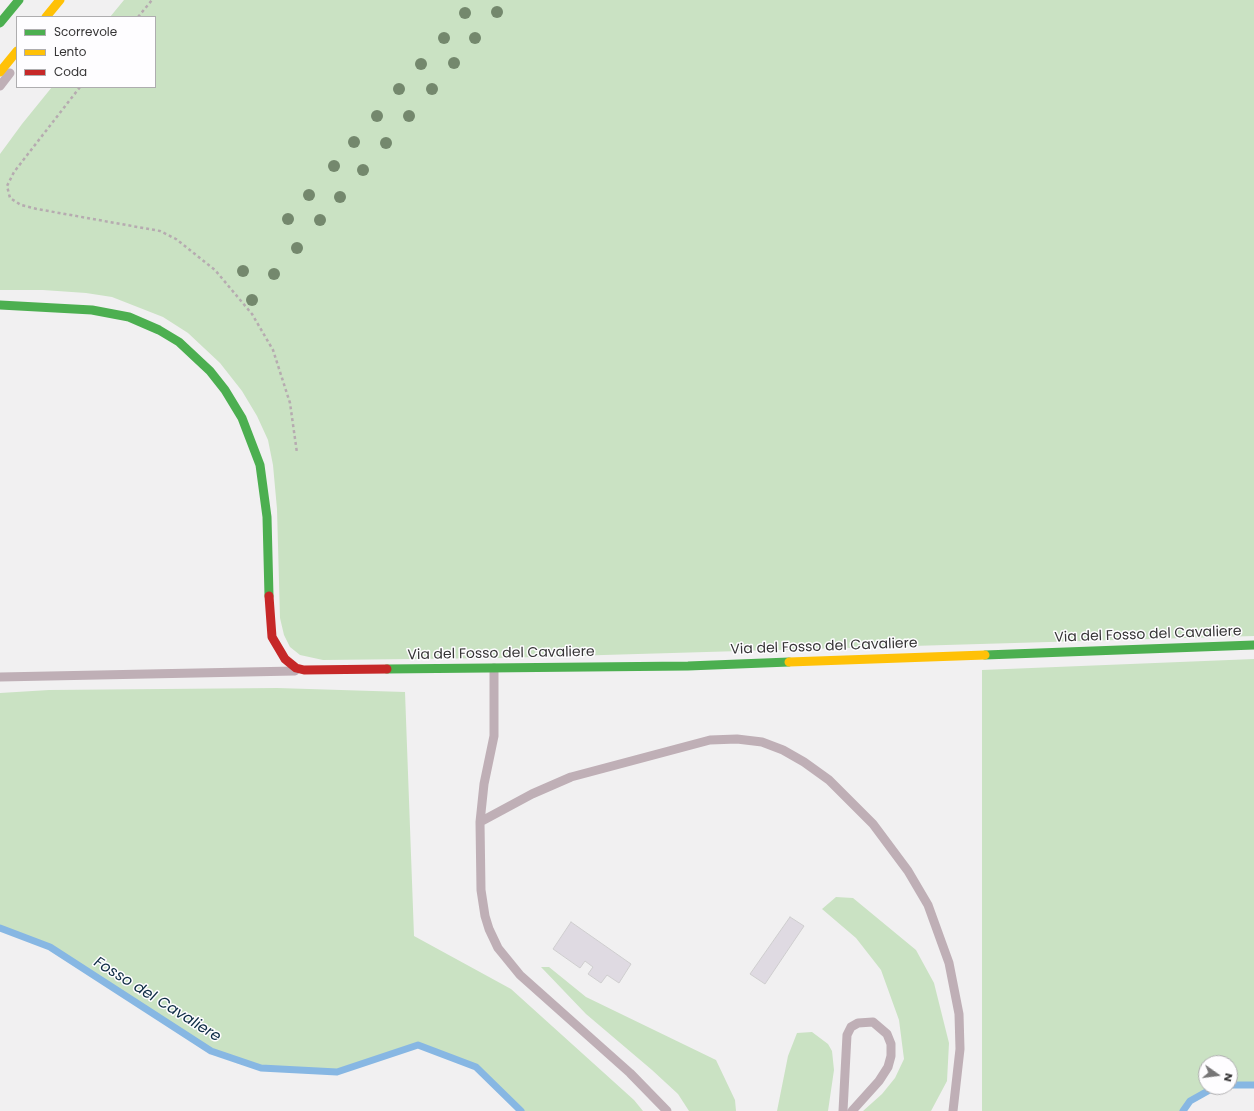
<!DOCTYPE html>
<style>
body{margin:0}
#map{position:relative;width:1254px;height:1111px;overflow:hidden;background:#f1f0f1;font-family:Poppins,sans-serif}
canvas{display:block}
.legend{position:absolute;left:16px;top:16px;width:140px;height:72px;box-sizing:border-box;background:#fefdff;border:1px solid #aeadaf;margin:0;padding:5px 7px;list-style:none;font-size:12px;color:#363536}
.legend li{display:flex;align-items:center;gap:8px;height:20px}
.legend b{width:20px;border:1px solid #aeadaf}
.north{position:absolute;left:1198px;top:1055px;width:40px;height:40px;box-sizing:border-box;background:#fefdff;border:1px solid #aeadaf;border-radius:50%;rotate:104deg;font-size:11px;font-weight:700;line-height:16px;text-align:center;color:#363536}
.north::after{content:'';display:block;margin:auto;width:14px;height:18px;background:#777677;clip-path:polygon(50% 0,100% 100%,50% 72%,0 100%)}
</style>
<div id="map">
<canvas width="1254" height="1111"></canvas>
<ul class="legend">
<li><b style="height:5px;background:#4caf50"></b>Scorrevole</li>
<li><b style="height:5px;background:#ffc107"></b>Lento</li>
<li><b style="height:5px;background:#c62828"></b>Coda</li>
</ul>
<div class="north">N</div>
</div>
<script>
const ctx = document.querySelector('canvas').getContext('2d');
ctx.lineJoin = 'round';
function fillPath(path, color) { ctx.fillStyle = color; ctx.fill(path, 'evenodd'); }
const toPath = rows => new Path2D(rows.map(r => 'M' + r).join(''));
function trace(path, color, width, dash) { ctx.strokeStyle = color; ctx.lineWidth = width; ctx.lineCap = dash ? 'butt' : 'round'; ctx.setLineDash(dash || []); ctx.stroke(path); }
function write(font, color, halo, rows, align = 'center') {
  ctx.font = font + ' Poppins,sans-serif'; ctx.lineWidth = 3; ctx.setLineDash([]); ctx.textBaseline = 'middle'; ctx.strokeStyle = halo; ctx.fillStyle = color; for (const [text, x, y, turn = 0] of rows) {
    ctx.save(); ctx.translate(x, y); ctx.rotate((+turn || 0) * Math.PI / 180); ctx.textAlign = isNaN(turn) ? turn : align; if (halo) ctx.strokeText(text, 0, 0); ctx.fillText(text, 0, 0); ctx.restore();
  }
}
const green = toPath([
 [124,0,1254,0,1254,636,501,658,323,660,300,655,290,647,284,635,280,618,277,509,273,465,268,440,257,416,242,391,220,363,188,333,163,317,112,297,86,293,43,290,0,290,0,154,22,124,52,87,155,87,155,17,110,17],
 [1254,659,1254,1085,1230,1085,1230,1063,1206,1063,1206,1087,1215,1087,1190,1101,1183,1111,982,1111,982,670],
 [277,688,405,692,414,936,511,989,634,1100,643,1111,521,1111,476,1067,418,1045,337,1072,261,1068,211,1051,50,947,0,928,0,693,49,690],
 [836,897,853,898,916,950,934,983,949,1043,947,1081,931,1111,863,1111,882,1094,895,1078,904,1059,899,1020,881,970,856,938,822,909],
 [541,967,549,967,586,997,716,1060,735,1100,736,1111,689,1111,678,1094,652,1070,586,1014],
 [812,1032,828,1044,832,1051,834,1070,828,1111,777,1111,788,1056,797,1033]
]);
const stream = toPath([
 [0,928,50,947,211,1051,261,1068,337,1072,418,1045,476,1067,521,1111],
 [1230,1085,1254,1085],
 [1183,1111,1190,1101,1215,1087]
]);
const building = toPath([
 [790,917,804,926,765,984,750,974,790,917],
 [571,922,631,964,619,983,607,975,601,983,588,974,593,967,585,961,580,968,553,949,571,922]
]);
const path = toPath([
 [138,17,152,0],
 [80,87,14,172,7,186,10,198,21,205,37,209,160,231,176,239,215,270,252,314,273,350,290,403,297,453]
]);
const lane = toPath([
 [0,86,10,73],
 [494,668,494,736,484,784,480,822,481,890,485,916,489,929,498,948,520,975,630,1073,667,1111],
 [0,677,295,671],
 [480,822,532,794,571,777,710,740,737,739,762,742,783,750,804,762,829,780,873,824,908,871,928,905,949,963,959,1014,960,1049,953,1111],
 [843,1111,847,1035,851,1027,858,1023,873,1022,887,1034,891,1044,891,1056,888,1067,879,1081,852,1111]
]);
const fast = toPath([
 [0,23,19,0],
 [0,305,92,310,129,317,159,330,179,342,210,371,225,390,242,418,260,465,267,517,269,596],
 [985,655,1254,645],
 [387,669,688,666,789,662]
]);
const slow = toPath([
 [46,17,60,0],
 [0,72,17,51],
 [789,662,985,655]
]);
const jam = toPath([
 [269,596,272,637,285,659,296,668,304,670,387,669]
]);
const trees = [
 [497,12],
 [465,13],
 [444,38],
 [475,38],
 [454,63],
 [421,64],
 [399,89],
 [432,89],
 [377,116],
 [409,116],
 [354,142],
 [386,143],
 [334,166],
 [363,170],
 [309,195],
 [340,197],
 [288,219],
 [320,220],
 [297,248],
 [243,271],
 [274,274],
 [252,300]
];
const streetNames = [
 ["Via del Fosso del Cavaliere",1148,635,-2],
 ["Via del Fosso del Cavaliere",824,647,-2],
 ["Via del Fosso del Cavaliere",501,654,-1]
];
const waterNames = [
 ["Fosso del Cavaliere",157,1000,32]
];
fillPath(green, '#cae2c3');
trace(stream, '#87b7e3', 7);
fillPath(building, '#dfdae2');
trace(building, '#cecdce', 1);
trace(path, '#b6abb0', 2.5, [3, 3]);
trace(lane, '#bfafb6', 9);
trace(fast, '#4caf50', 9);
trace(slow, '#ffc107', 9);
trace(jam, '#c62828', 9);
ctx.fillStyle = '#74886d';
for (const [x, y] of trees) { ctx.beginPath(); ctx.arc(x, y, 6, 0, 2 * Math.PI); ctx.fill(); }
write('14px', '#363536', '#fefdff', streetNames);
write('italic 15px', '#0d2b44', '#fefdff', waterNames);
</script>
